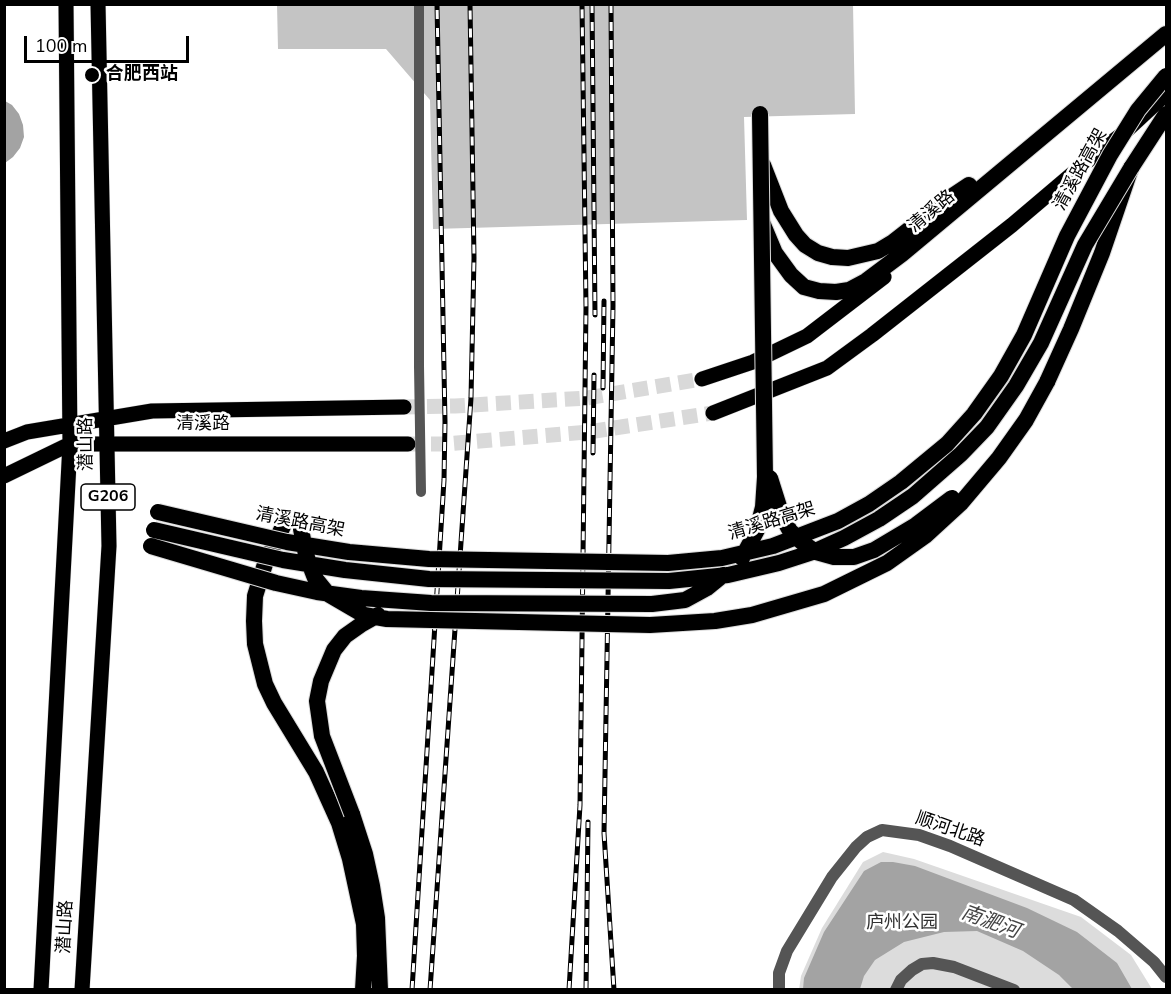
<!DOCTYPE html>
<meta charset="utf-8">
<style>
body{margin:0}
#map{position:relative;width:1171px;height:994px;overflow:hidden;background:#fff;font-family:"Nunito Sans",sans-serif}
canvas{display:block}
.frame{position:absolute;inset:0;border:6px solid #000;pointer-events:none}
.scale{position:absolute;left:24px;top:36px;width:165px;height:27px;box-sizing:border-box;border:3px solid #000;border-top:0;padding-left:8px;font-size:18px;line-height:21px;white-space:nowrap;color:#000;-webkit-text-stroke:4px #fff;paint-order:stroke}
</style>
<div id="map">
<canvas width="1171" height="994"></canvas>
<div class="frame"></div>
<div class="scale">100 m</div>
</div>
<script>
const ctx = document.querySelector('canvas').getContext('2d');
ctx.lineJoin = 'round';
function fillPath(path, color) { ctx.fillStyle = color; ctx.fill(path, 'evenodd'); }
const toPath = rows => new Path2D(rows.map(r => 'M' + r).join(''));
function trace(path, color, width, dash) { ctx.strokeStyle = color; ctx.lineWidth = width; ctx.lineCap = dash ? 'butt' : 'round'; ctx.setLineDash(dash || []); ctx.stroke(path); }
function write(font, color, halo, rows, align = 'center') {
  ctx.font = font + ' "Nunito Sans","Noto Sans SC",sans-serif'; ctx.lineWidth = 5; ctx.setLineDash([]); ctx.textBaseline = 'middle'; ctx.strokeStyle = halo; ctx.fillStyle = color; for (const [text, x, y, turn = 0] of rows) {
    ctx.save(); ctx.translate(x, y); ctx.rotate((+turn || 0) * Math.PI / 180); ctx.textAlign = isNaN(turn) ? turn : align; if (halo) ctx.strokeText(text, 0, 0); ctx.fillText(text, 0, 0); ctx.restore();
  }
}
const green = toPath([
 [883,852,914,859,1081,917,1131,955,1152,989,799,990,801,976,822,928,863,862]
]);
const water = toPath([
 [5,101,12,105,19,114,23,125,24,137,20,148,13,157,5,163],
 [881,862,893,862,915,866,1027,908,1077,932,1117,963,1132,989,1073,989,1059,975,1023,951,977,931,944,932,904,942,875,960,864,976,860,989,803,989,804,978,824,932,864,871]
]);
const building = toPath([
 [277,4,853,4,855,114,744,117,747,220,433,229,430,100,386,49,278,49]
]);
const primaryTunnel = toPath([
 [404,407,455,406,587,398,702,379],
 [408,444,445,444,588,432,713,413]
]);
const pedestrian = toPath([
 [419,4,419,366]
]);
const minor = toPath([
 [779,990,779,973,787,951,832,877,856,847,867,837,882,830,919,835,950,846,1074,900,1118,931,1154,962,1166,977],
 [896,990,901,980,912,970,922,964,933,963,954,967,1014,990]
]);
const primary = toPath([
 [702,379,753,362,807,336,884,277],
 [713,413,827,368,872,335,1012,225,1091,158,1125,132,1166,94],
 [4,441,27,432,152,411,404,407],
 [4,476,70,444,408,444],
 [41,990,70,444,66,4],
 [82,990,109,546,98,4]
]);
const trunk = toPath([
 [763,165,781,211,796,235,805,245,818,253,832,257,848,258,878,251,893,242,948,199,969,185],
 [762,222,775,253,791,275,804,287,819,291,836,292,849,290,866,281,902,254,1166,34],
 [1047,382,1071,329,1102,253,1131,168,1166,114],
 [285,522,265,564,255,596,254,621,255,644,265,684,274,703,316,772,339,823,350,859,364,924,365,956,363,990],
 [352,814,365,854,372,886,377,918,380,990]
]);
const rail = toPath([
 [592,4,595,315],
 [611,4,613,306,604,833,614,990],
 [603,388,604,301],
 [593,453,594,375],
 [412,990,444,480,445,422,437,4],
 [430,990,471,398,474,258,470,4],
 [569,990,580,805,586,307,582,4],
 [586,990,588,822]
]);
const pedestrianBridge = toPath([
 [419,366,421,492]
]);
const trunkBridge = toPath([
 [770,478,782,516,790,531,803,543,816,552,834,557,854,557,874,550,916,525,952,498],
 [158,512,287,542,349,552,429,559,668,563,722,558,773,546,838,521,869,504,901,482,947,444,974,414,1001,376,1024,335,1067,236,1110,155,1138,110,1166,76],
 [301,529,306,555,315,578,328,594,364,615,387,619,650,625,715,621,752,615,824,594,887,563,925,536,961,503,999,458,1026,420,1047,382],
 [154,530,283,560,345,570,429,579,669,581,728,575,779,563,813,552,844,538,879,519,913,496,961,454,987,427,1016,386,1041,343,1085,245,1131,168],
 [151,546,276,583,317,592,361,598,431,603,652,604,685,600,707,588,723,575],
 [742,558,757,530,763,507,765,477,760,114],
 [352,814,322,736,317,701,321,681,334,650,345,636,362,624,378,615]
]);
const markers = [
 [92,75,8,"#000"]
];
const shields = [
 [108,497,54]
];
const shieldNames = [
 ["G206",108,497]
];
const poiNames = [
 ["合肥西站",106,75]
];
const streetNames = [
 ["清溪路高架",1081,170,-61],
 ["清溪路",932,212,-40],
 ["清溪路",203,425],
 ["潜山路",87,444,-91],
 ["清溪路高架",772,522,-17],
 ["清溪路高架",300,523,11],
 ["顺河北路",950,830,19],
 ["潜山路",66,927,-87]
];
const parkNames = [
 ["庐州公园",902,924]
];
const waterNames = [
 ["南淝河",990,923,20]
];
fillPath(green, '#dcdcdc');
fillPath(water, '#a3a3a3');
fillPath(building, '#c4c4c4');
trace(primaryTunnel, '#d9d9d9', 15, [15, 8]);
trace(primary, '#dbdbdb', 16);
trace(trunk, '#dbdbdb', 18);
trace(pedestrian, '#555', 10);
trace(minor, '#555', 12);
trace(primary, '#000', 15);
trace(trunk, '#000', 16);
trace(rail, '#000', 5);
trace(rail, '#fff', 3, [9]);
trace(trunkBridge, '#dbdbdb', 18, []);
trace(pedestrianBridge, '#555', 10);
trace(trunkBridge, '#000', 16);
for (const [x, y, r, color] of markers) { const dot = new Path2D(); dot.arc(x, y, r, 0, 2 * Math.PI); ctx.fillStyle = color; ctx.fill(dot); trace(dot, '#fff', 2); }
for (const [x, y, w] of shields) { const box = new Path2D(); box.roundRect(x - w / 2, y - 13, w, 26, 4.5); ctx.fillStyle = '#fff'; ctx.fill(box); trace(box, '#000', 1.5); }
write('bold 16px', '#000', null, shieldNames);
write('bold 18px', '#000', '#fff', poiNames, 'left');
write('18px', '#000', '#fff', streetNames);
write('18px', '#333', '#fff', parkNames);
write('italic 20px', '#444', '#fff', waterNames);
</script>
